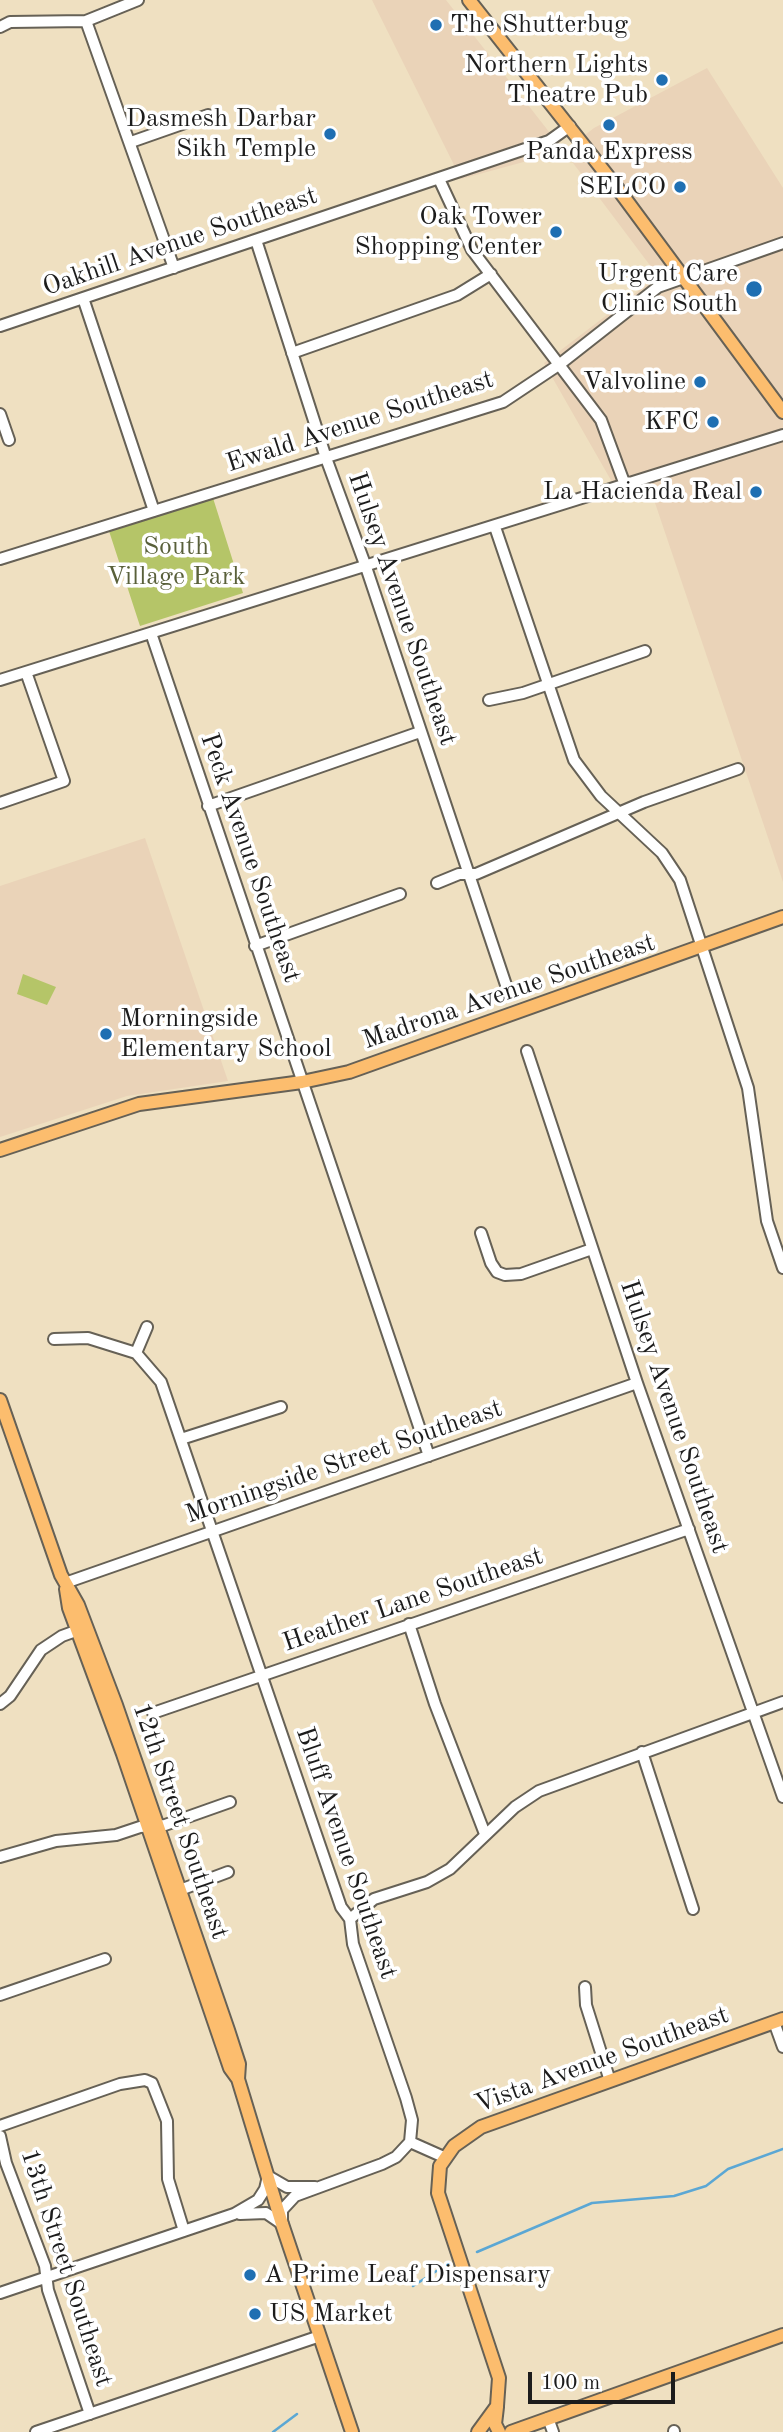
<!DOCTYPE html>
<style>
body{margin:0}
#map{position:relative;width:783px;height:2432px;overflow:hidden;background:#efe0c1;font-family:"Old Standard TT",serif}
canvas{display:block}
.scale{position:absolute;left:528px;top:2372px;width:147px;height:32px;box-sizing:border-box;border:4px solid #1c1c1c;border-top:0;padding-left:9px;font-size:21px;line-height:24px;white-space:nowrap;color:#1c1c1c;-webkit-text-stroke:5px #fff;paint-order:stroke}
</style>
<div id="map">
<canvas width="783" height="2432"></canvas>
<div class="scale">100 m</div>
</div>
<script>
const ctx = document.querySelector('canvas').getContext('2d');
ctx.lineJoin = 'round';
function fillPath(path, color) { ctx.fillStyle = color; ctx.fill(path, 'evenodd'); }
const toPath = rows => new Path2D(rows.map(r => 'M' + r).join(''));
function trace(path, color, width, dash) { ctx.strokeStyle = color; ctx.lineWidth = width; ctx.lineCap = dash ? 'butt' : 'round'; ctx.setLineDash(dash || []); ctx.stroke(path); }
function write(font, color, halo, rows, align = 'center') {
  ctx.font = font + ' "Old Standard TT",serif'; ctx.lineWidth = 7; ctx.setLineDash([]); ctx.textBaseline = 'middle'; ctx.strokeStyle = halo; ctx.fillStyle = color; for (const [text, x, y, turn = 0] of rows) {
    ctx.save(); ctx.translate(x, y); ctx.rotate((+turn || 0) * Math.PI / 180); ctx.textAlign = isNaN(turn) ? turn : align; if (halo) ctx.strokeText(text, 0, 0); ctx.fillText(text, 0, 0); ctx.restore();
  }
}
const built = toPath([
 [372,0,446,0,564,151,594,128,707,68,783,188,783,882,651,491,612,482,544,363,658,276,564,151,461,179],
 [145,838,228,1081,127,1096,0,1137,0,886]
]);
const green = toPath([
 [213,498,243,593,140,626,109,531],
 [23,974,56,987,47,1005,17,994]
]);
const stream = toPath([
 [477,2252,592,2203,674,2196,706,2186,728,2169,783,2149],
 [413,2286,449,2263],
 [273,2432,297,2414]
]);
const minor = toPath([
 [86,21,174,268],
 [0,27,10,22,86,21,138,0],
 [131,142,208,115],
 [439,179,472,250,601,420,625,485],
 [256,240,326,458,366,567,508,991],
 [83,298,154,511],
 [0,326,549,141,570,126],
 [292,353,457,295,491,274],
 [0,414,9,440],
 [495,527,574,760,601,796,662,853,680,880,748,1088,767,1221,783,1268],
 [0,559,503,402,560,364,658,287,783,243],
 [151,633,429,1456],
 [0,680,783,435],
 [489,700,523,693,645,651],
 [0,803,64,781,26,672],
 [208,806,420,732],
 [437,883,459,874,476,874,644,802,738,769],
 [255,946,400,894],
 [527,1051,637,1383,783,1797],
 [481,1233,491,1263,497,1272,505,1275,521,1274,592,1249],
 [54,1339,88,1338,136,1353,161,1382,341,1907,350,1919,353,1944,406,2098,412,2120,410,2142],
 [136,1353,147,1327],
 [181,1439,281,1407],
 [65,1583,637,1383],
 [409,1624,435,1704,485,1834],
 [0,1704,10,1696,41,1650,62,1636,84,1628],
 [153,1713,689,1529],
 [642,1752,693,1909],
 [0,1857,56,1841,116,1835,140,1827,165,1825,230,1802],
 [180,1890,228,1872],
 [350,1919,374,1899,427,1882,450,1869,515,1807,539,1791,783,1702],
 [585,1987,586,2005,610,2081],
 [0,1995,105,1959],
 [774,2022,783,2047],
 [0,2126,120,2084,145,2080,152,2083,167,2121,168,2179,184,2231],
 [0,2136,6,2163,45,2266,48,2290,90,2414],
 [410,2142,446,2158],
 [240,2214,266,2213,282,2224],
 [282,2220,282,2210,295,2196,382,2164,396,2157,410,2142],
 [0,2293,234,2214,258,2200,265,2189,268,2176,287,2187,315,2187],
 [548,2418,553,2432],
 [674,2431,674,2432],
 [36,2432,320,2336]
]);
const major = toPath([
 [469,0,618,189,783,412],
 [0,1150,139,1104,302,1082,349,1072,783,917],
 [0,1400,61,1575,78,1605,116,1705,228,2030,239,2064,238,2079,282,2224,352,2432],
 [66,1589,69,1608,123,1754,230,2068,238,2079],
 [497,2407,495,2424,499,2432],
 [478,2432,497,2406,499,2378,438,2193,440,2166,454,2146,481,2127,783,2019],
 [511,2432,783,2335]
]);
const markers = [
 [436,25,7,"#1f6fb2"],
 [662,80,7,"#1f6fb2"],
 [609,125,7,"#1f6fb2"],
 [330,134,7,"#1f6fb2"],
 [680,187,7,"#1f6fb2"],
 [556,232,7,"#1f6fb2"],
 [754,289,9,"#1f6fb2"],
 [700,382,7,"#1f6fb2"],
 [713,422,7,"#1f6fb2"],
 [756,492,7,"#1f6fb2"],
 [106,1034,7,"#1f6fb2"],
 [250,2275,7,"#1f6fb2"],
 [255,2314,7,"#1f6fb2"]
];
const poiNames = [
 ["The Shutterbug",450,25,"left"],
 ["Northern Lights",648,65],
 ["Theatre Pub",648,95],
 ["Dasmesh Darbar",316,119],
 ["Sikh Temple",316,149],
 ["Panda Express",609,152,"center"],
 ["SELCO",666,187],
 ["Oak Tower",542,217],
 ["Shopping Center",542,247],
 ["Urgent Care",738,274],
 ["Clinic South",738,304],
 ["Valvoline",686,382],
 ["KFC",699,422],
 ["La Hacienda Real",742,492],
 ["Morningside",120,1019,"left"],
 ["Elementary School",120,1049,"left"],
 ["A Prime Leaf Dispensary",264,2275,"left"],
 ["US Market",269,2314,"left"]
];
const streetNames = [
 ["Oakhill Avenue Southeast",180,242,-19],
 ["Ewald Avenue Southeast",360,422,-18],
 ["Hulsey Avenue Southeast",402,609,71],
 ["Peck Avenue Southeast",250,858,71],
 ["Madrona Avenue Southeast",509,992,-19],
 ["Hulsey Avenue Southeast",674,1417,71],
 ["Morningside Street Southeast",344,1462,-19],
 ["Heather Lane Southeast",413,1600,-19],
 ["12th Street Southeast",180,1821,71],
 ["Bluff Avenue Southeast",346,1853,71],
 ["Vista Avenue Southeast",602,2060,-20],
 ["13th Street Southeast",66,2268,72]
];
const parkNames = [
 ["South",176,547],
 ["Village Park",176,577]
];
fillPath(built, '#ead3b8');
fillPath(green, '#b5c568');
trace(stream, '#5ba7d4', 2.5);
trace(minor, '#666156', 14);
trace(major, '#666156', 16);
trace(minor, '#fff', 10);
trace(major, '#fcbd6e', 12);
for (const [x, y, r, color] of markers) { const dot = new Path2D(); dot.arc(x, y, r, 0, 2 * Math.PI); ctx.fillStyle = color; ctx.fill(dot); trace(dot, '#fff', 2.5); }
write('26px', '#1c1c1c', '#fff', poiNames, 'right');
write('26px', '#1c1c1c', '#fff', streetNames);
write('26px', '#59603a', '#fff', parkNames);
</script>
